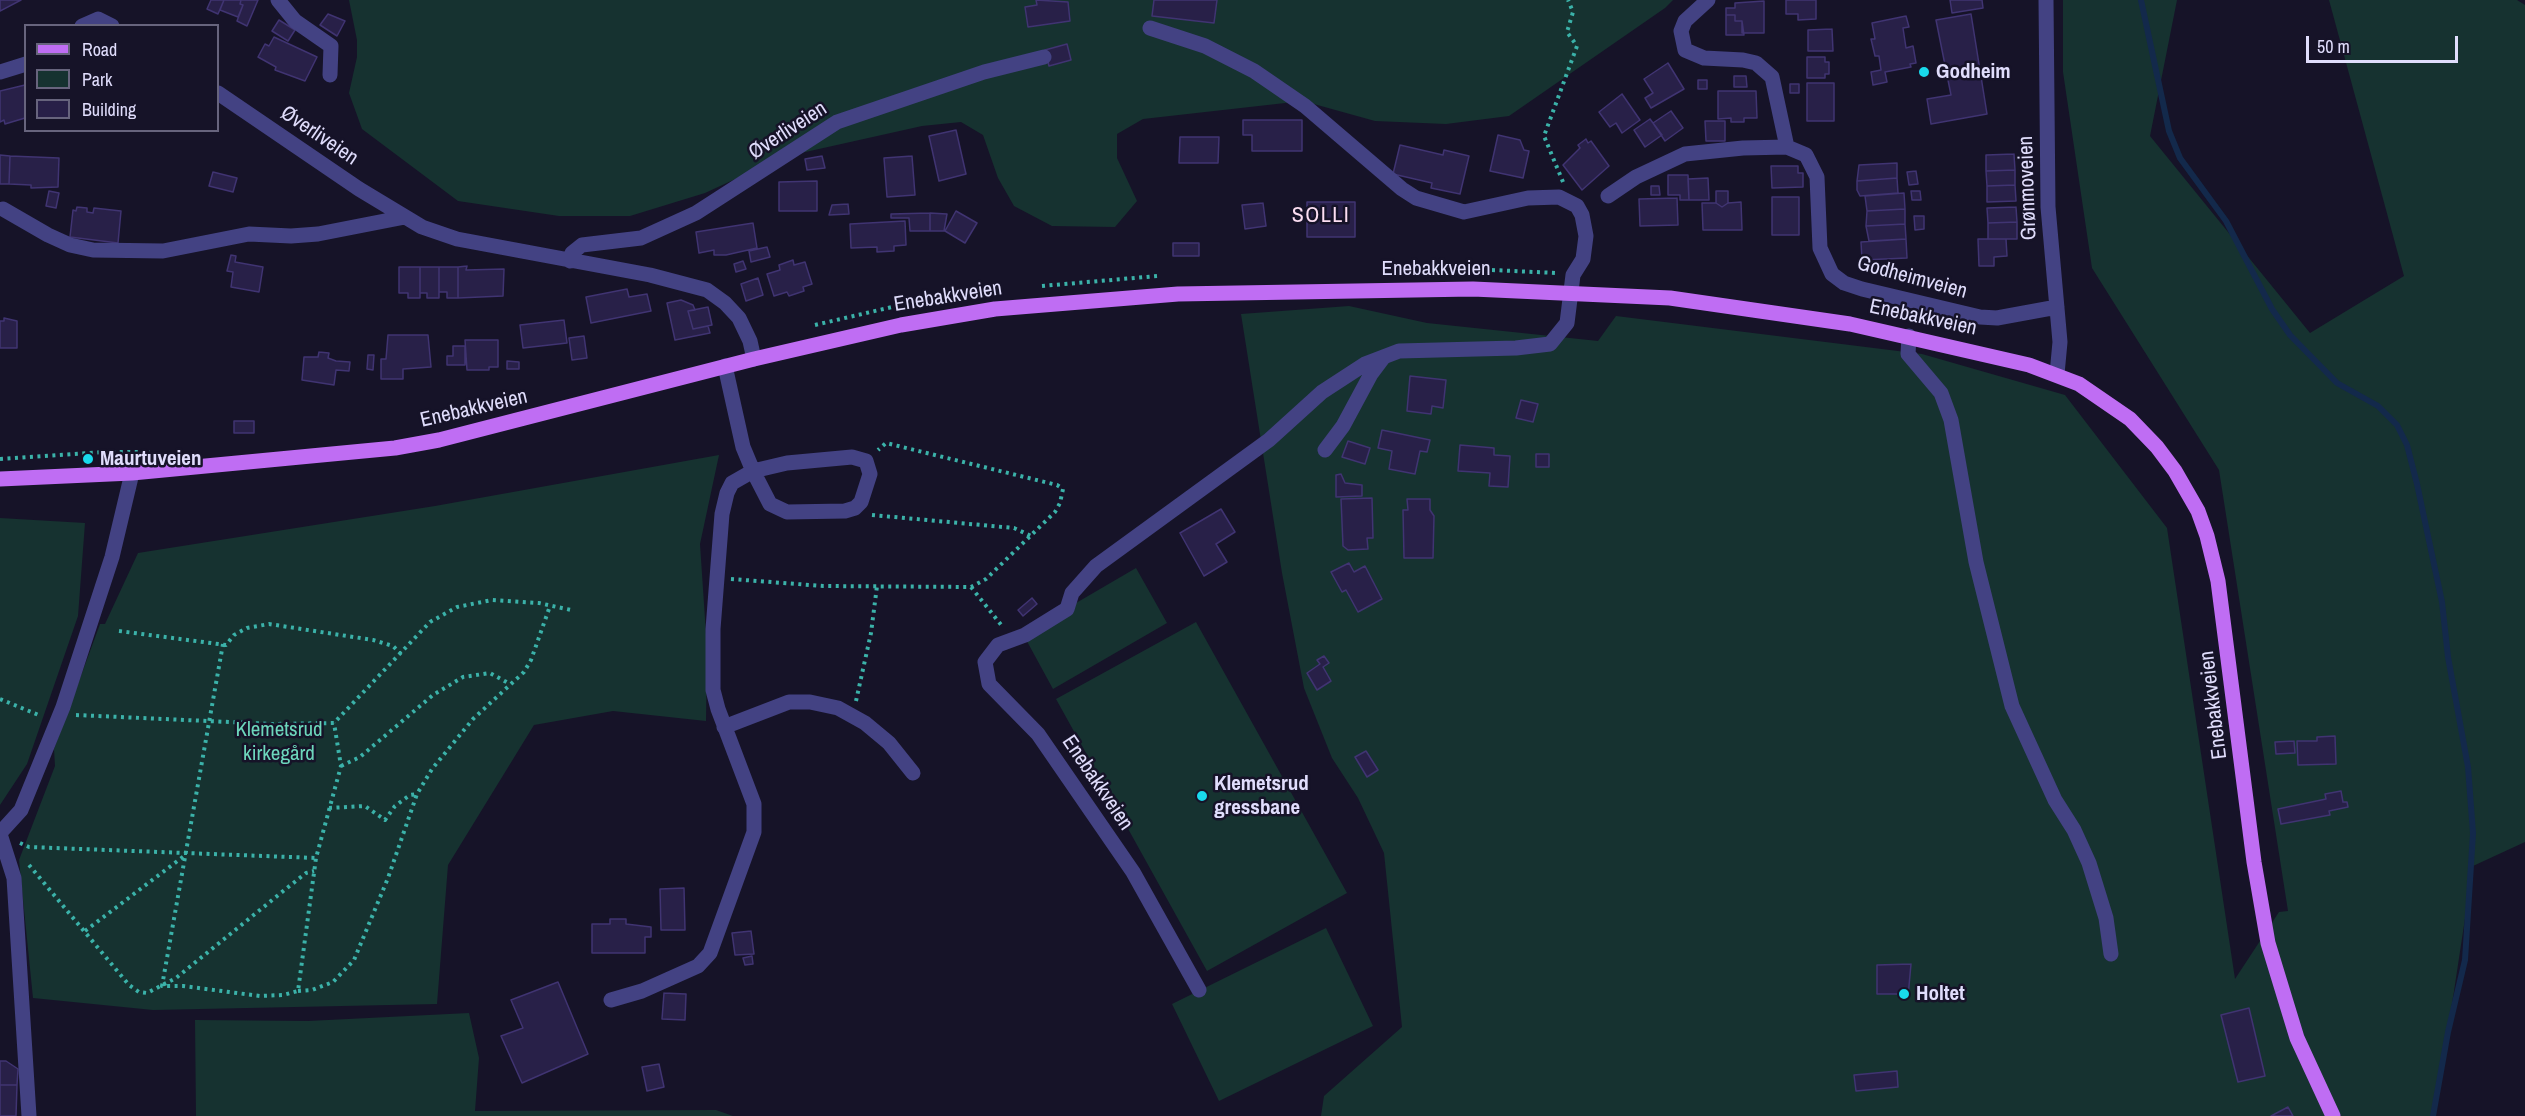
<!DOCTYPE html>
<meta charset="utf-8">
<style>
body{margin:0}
#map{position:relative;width:2525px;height:1116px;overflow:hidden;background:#161328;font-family:"Archivo Narrow",sans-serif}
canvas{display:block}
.legend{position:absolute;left:24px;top:24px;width:195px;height:108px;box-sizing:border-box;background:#161328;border:2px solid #67647d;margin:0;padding:8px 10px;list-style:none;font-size:18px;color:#e0ddfc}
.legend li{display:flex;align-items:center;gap:12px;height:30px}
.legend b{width:30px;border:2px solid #67647d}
.scale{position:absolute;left:2306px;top:36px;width:152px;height:27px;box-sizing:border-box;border:3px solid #e0ddfc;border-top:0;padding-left:8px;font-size:18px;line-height:21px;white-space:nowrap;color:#e0ddfc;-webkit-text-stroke:4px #161328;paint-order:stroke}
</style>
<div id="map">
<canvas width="2525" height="1116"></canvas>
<ul class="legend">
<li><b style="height:8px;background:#bf6df3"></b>Road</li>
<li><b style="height:16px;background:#163230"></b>Park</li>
<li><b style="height:16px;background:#282048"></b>Building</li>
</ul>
<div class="scale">50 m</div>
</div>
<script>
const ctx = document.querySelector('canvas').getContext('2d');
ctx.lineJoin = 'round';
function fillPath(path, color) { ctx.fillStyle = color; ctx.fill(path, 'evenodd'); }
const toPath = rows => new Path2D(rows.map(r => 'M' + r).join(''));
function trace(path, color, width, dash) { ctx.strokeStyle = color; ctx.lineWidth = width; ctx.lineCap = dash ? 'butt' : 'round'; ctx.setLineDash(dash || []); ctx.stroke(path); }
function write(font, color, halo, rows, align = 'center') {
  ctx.font = font + ' "Archivo Narrow",sans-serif'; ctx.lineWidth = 5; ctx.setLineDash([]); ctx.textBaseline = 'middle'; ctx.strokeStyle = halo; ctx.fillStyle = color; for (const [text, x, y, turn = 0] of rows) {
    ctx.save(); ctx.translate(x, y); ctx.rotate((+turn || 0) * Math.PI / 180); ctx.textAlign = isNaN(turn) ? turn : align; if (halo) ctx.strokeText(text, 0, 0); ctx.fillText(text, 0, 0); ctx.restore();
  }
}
const green = toPath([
 [349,0,1673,0,1665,8,1509,116,1446,124,1375,121,1303,101,1143,119,1117,134,1117,158,1137,201,1115,227,1052,226,1014,206,998,178,983,135,961,122,922,126,783,157,705,193,630,216,559,216,458,201,362,129,349,93,357,57,357,40],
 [2063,0,2177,0,2150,136,2310,333,2404,276,2329,0,2517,0,2525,5,2525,842,2473,866,2435,1116,1321,1116,1324,1096,1402,1027,1384,853,1358,798,1332,758,1304,688,1282,573,1241,314,1349,306,1427,323,1598,341,1616,316,1922,354,2065,395,2167,528,2235,979,2279,912,2288,911,2219,470,2092,268,2063,72],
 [719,455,700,544,707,649,706,721,613,711,534,725,448,865,437,1004,153,1010,33,998,19,860,55,766,54,749,100,624,105,624,138,553,435,506],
 [0,518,85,523,78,616,27,764,0,805],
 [1136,568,1167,623,1053,689,1023,634],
 [1196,622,1347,893,1207,971,1056,699],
 [1326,928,1373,1026,1219,1101,1172,1004],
 [469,1013,479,1058,475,1111,716,1110,733,1116,196,1116,195,1020,308,1021]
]);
const stream = toPath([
 [2141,0,2169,131,2180,158,2226,221,2272,309,2290,335,2337,383,2378,406,2397,425,2407,445,2417,484,2442,602,2448,657,2468,767,2473,833,2465,960,2448,1032,2433,1116]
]);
const building = toPath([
 [0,0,21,0,0,11,0,0],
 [211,0,224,0,218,14,207,9,211,0],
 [224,0,241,0,240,4,243,5,238,17,220,10,224,0],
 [241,0,258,0,247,26,237,21,243,5,240,4,241,0],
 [1036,0,1068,2,1070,21,1028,27,1025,7,1037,5,1036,0],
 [1154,0,1217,0,1214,23,1152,16,1154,0],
 [1786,0,1816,0,1816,19,1798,20,1798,14,1786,14,1786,0],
 [1950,0,1982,0,1983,8,1952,13,1950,0],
 [1764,1,1764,33,1742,33,1742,21,1735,21,1735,15,1726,15,1726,8,1735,8,1735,3,1764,1],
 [328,14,345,21,337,36,320,25,328,14],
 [1971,14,1987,114,1931,124,1927,99,1951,95,1936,20,1971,14],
 [1726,15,1735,15,1735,21,1742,21,1744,35,1726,35,1726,15],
 [1906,16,1909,27,1903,28,1906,48,1913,46,1916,63,1910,64,1911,67,1885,72,1887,82,1873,85,1871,72,1881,70,1879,56,1875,56,1871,39,1875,39,1872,23,1906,16],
 [279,20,295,30,288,41,272,31,279,20],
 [1832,29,1833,51,1808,51,1808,30,1832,29],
 [274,37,317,57,305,81,275,70,276,67,258,57,265,44,269,46,274,37],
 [1067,44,1071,60,1049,66,1045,50,1067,44],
 [1807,57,1825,57,1825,62,1829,62,1829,74,1825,74,1825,78,1807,78,1807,57],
 [1668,63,1684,89,1651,108,1645,98,1653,93,1644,79,1668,63],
 [1734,76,1746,76,1747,87,1734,87,1734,76],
 [1698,80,1707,80,1707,89,1698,89,1698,80],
 [1807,83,1834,83,1834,121,1807,121,1807,83],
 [1790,84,1799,84,1799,93,1790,93,1790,84],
 [25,85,25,118,5,124,4,120,0,122,0,91,25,85],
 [1718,91,1756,91,1757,118,1744,118,1744,122,1731,122,1731,118,1718,119,1718,91],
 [1622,94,1640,120,1622,133,1616,123,1610,127,1599,112,1622,94],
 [1671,111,1683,128,1665,141,1653,123,1671,111],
 [1650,119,1662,135,1645,147,1634,130,1650,119],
 [1243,120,1302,120,1302,151,1252,151,1252,135,1243,135,1243,120],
 [1705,121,1725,121,1725,141,1706,141,1705,121],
 [956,130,966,174,939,181,929,136,956,130],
 [1498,135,1520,140,1524,150,1529,151,1523,178,1490,171,1498,135],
 [1180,137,1219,137,1218,163,1179,163,1180,137],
 [1586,139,1588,143,1591,141,1609,166,1582,190,1563,165,1580,148,1578,145,1586,139],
 [1400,145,1443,155,1444,150,1469,156,1460,194,1431,188,1432,183,1393,174,1400,145],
 [2014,154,2015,170,1986,171,1986,155,2014,154],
 [0,155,10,156,9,184,0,184,0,155],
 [10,156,59,158,58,187,31,188,31,185,9,184,10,156],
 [822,156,825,168,807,170,805,159,822,156],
 [912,156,915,195,887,197,884,158,912,156],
 [1897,163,1897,178,1857,181,1859,165,1897,163],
 [1771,166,1798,166,1798,173,1803,173,1803,187,1772,188,1771,166],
 [2015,170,2015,185,1987,186,1986,171,2015,170],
 [1916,171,1918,184,1909,185,1907,172,1916,171],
 [213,172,237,178,233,192,209,186,213,172],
 [1668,175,1688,175,1689,200,1680,200,1680,195,1668,195,1668,175],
 [1708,178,1709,200,1689,200,1688,179,1708,178],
 [1897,178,1898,193,1860,196,1857,190,1857,181,1897,178],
 [817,181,817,211,779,211,779,182,817,181],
 [2015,185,2016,201,1987,202,1987,186,2015,185],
 [1651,186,1659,186,1660,195,1651,195,1651,186],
 [49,191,59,193,56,208,46,206,49,191],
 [1716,191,1728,191,1728,203,1722,207,1716,203,1716,191],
 [1911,191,1920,191,1921,200,1912,200,1911,191],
 [1904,193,1905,209,1867,211,1865,196,1904,193],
 [1772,197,1799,197,1799,235,1772,235,1772,197],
 [1677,198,1678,225,1640,226,1639,199,1677,198],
 [1307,202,1355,202,1355,237,1307,237,1307,202],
 [1741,202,1742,230,1703,230,1702,203,1716,203,1722,207,1728,203,1741,202],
 [1263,203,1266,226,1245,229,1242,205,1263,203],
 [848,204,849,214,829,215,832,205,848,204],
 [77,207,87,208,87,212,93,213,94,208,121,211,118,243,70,237,73,210,76,211,77,207],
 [2016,207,2017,222,1988,223,1987,208,2016,207],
 [1905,209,1905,224,1866,226,1867,211,1905,209],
 [956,211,977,223,965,243,945,231,956,211],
 [930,213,947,214,944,231,930,231,930,213],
 [930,213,930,231,910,231,909,218,891,218,891,214,930,213],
 [1914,216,1924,216,1924,229,1915,230,1914,216],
 [905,221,906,245,894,246,894,251,877,252,877,247,851,248,850,224,905,221],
 [2017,222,2017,239,1988,239,1988,223,2017,222],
 [753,223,757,248,726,255,714,255,714,250,699,253,696,232,753,223],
 [1905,224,1906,239,1869,241,1866,226,1905,224],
 [1906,239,1907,258,1862,260,1861,242,1906,239],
 [1978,239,2006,239,2007,256,1994,257,1994,266,1979,266,1978,239],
 [1173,243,1199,243,1199,256,1173,256,1173,243],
 [767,247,770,257,751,262,749,251,767,247],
 [231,255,236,256,235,262,263,267,259,292,231,287,233,272,227,271,231,255],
 [793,260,794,265,805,262,812,284,803,287,804,291,789,296,787,292,774,296,767,274,780,270,779,265,793,260],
 [743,261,746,269,736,272,734,264,743,261],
 [467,266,466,270,504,269,503,296,458,298,458,267,467,266],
 [399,267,420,267,420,298,408,298,408,293,399,293,399,267],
 [420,267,439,267,439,298,427,298,427,293,420,293,420,267],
 [439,267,458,267,458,298,447,298,447,292,439,292,439,267],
 [758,278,763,295,746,301,741,284,758,278],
 [627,289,629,297,647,294,651,311,591,323,586,297,627,289],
 [681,300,693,305,695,310,688,311,693,329,708,326,710,333,675,340,667,303,681,300],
 [708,307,712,325,693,329,688,311,708,307],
 [4,318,17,321,17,348,0,348,0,321,4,321,4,318],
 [564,320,567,343,523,348,520,325,564,320],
 [388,335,428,335,431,367,403,369,403,379,381,379,381,359,386,359,388,335],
 [584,336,587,358,572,360,569,338,584,336],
 [465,340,498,340,498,367,489,367,489,370,467,370,465,340],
 [453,346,465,346,465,365,447,365,447,356,453,356,453,346],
 [319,352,329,353,328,358,336,361,350,362,349,371,336,370,334,385,302,380,304,357,318,357,319,352],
 [368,355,374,355,373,370,367,369,368,355],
 [507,361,519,362,519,369,507,369,507,361],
 [1410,376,1446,380,1443,408,1432,406,1431,414,1407,411,1410,376],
 [1521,400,1538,404,1533,422,1516,418,1521,400],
 [234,421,254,421,254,433,234,433,234,421],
 [1382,430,1430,440,1427,452,1420,451,1415,474,1389,469,1392,451,1378,448,1382,430],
 [1348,441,1370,448,1365,464,1342,457,1348,441],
 [1460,445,1494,448,1494,455,1510,456,1508,487,1489,486,1490,473,1458,471,1460,445],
 [1536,454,1549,454,1549,467,1536,467,1536,454],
 [1341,474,1345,483,1362,485,1362,496,1336,497,1336,475,1341,474],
 [1372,498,1373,538,1367,538,1368,549,1348,550,1343,546,1341,499,1372,498],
 [1407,499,1430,499,1430,510,1434,516,1433,558,1404,558,1403,510,1408,510,1407,499],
 [1221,509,1235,532,1216,544,1227,562,1204,576,1180,533,1221,509],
 [1349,563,1354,572,1365,566,1382,599,1358,612,1346,590,1342,592,1331,572,1349,563],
 [1032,598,1037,604,1023,616,1018,610,1032,598],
 [1324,656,1329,663,1323,667,1331,681,1317,690,1307,673,1320,664,1317,660,1324,656],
 [2335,736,2336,764,2298,765,2297,741,2317,741,2317,737,2335,736],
 [2294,741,2295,753,2276,754,2275,742,2294,741],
 [1366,751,1378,770,1367,777,1355,757,1366,751],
 [2341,791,2343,802,2347,802,2348,807,2329,811,2330,815,2281,824,2278,809,2326,799,2325,794,2341,791],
 [684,888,685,930,661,930,660,889,684,888],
 [610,919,626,919,626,924,651,927,651,937,645,937,645,953,592,953,592,924,610,924,610,919],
 [751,931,754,954,735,955,732,933,751,931],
 [752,956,753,964,745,965,743,958,752,956],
 [1911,964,1908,997,1900,997,1900,994,1877,994,1877,965,1911,964],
 [558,982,588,1054,522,1083,501,1036,523,1028,511,1000,558,982],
 [664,993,686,994,685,1020,662,1019,664,993],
 [2249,1008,2265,1076,2238,1082,2221,1015,2249,1008],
 [0,1061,6,1061,18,1069,17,1085,0,1085,0,1061],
 [659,1064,664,1087,647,1091,642,1067,659,1064],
 [1897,1071,1898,1087,1856,1091,1854,1075,1897,1071],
 [0,1085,17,1085,16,1116,0,1116,0,1085],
 [2288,1107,2293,1116,2271,1116,2288,1107]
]);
const path = toPath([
 [1563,182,1544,136,1577,46,1567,32,1573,12,1568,0],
 [1492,270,1556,273],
 [1042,286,1157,276],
 [815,325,892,307],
 [0,459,104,452,150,452],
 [872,515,1014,528,1031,536],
 [731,579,823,586,971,587,986,579,1055,512,1060,503,1063,489,1057,485,886,443,878,450],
 [971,587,1002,626],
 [119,631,226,645,234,635,247,628,269,624,373,640,393,646,401,654],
 [223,644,162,986,183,986,260,996,283,995,298,991,316,858,341,766,334,723],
 [0,699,41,716],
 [856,701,871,633,877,586],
 [76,715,273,724,334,723,430,622,457,607,492,600,539,603,571,610],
 [341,766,360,757,433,695,463,677,490,673,510,684],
 [329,808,365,806,385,820,395,806,410,795,417,794],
 [20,843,29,847,316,858],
 [29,865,129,985,139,992,147,993,176,978,287,888,306,873,314,871],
 [85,931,184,856],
 [298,991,312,990,333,982,354,960,388,878,417,794,432,769,473,719,524,672,531,660,550,606]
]);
const minor = toPath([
 [278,0,295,21,331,46,330,75],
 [1708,0,1685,21,1681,31,1685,50,1704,58,1743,60,1756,63,1772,77,1787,147,1806,155,1817,177,1820,248,1832,274,1844,283,1862,289,1980,317,1997,318,2057,307],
 [2046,0,2048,207,2060,342,2057,374],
 [82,26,98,19,112,26],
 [1150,28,1205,46,1254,71,1305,106,1402,189,1416,198,1464,212,1528,198,1559,197,1577,206,1582,215,1586,236,1583,259,1573,275,1567,323,1550,344,1516,348,1399,351,1365,364,1322,392,1269,440,1096,566,1072,593,1067,609,1025,635,998,645,985,662,989,684,1038,734,1133,872,1199,990],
 [0,72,26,64],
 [218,93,359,189,422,227,457,239,650,275,707,290,725,303,739,318,750,341,754,359],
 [1608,196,1636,177,1685,154,1743,148,1787,147],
 [3,209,48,235,70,245,93,250,163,251,249,234,291,236,318,234,405,217],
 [570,261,572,253,582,245,641,238,696,213,837,122,984,72,1044,57],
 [1909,336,1908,354,1941,393,1951,420,1976,562,2012,706,2055,800,2074,830,2089,863,2106,918,2111,954],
 [1325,450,1343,426,1371,374,1383,358],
 [724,727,789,702,810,702,838,708,865,723,889,743,913,773],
 [0,833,21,810,63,707,112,557,132,473],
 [0,834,14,878,29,1116],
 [611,1000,642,991,698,966,710,953,754,832,754,804,718,709,713,690,713,629,722,514,727,493,732,483,753,471,787,463,852,457,866,461,870,474,861,502,855,508,845,511,787,512,770,504,753,471,743,447,725,366]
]);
const major = toPath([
 [0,479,132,473,395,448,439,440,754,359,901,325,995,309,1178,294,1473,289,1670,298,1850,324,2029,365,2079,384,2130,419,2157,447,2175,471,2198,511,2207,536,2218,581,2254,862,2268,943,2297,1038,2333,1116]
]);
const markers = [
 [1924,72,6,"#19d9ec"],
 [88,459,6,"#19d9ec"],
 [1202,796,6,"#19d9ec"],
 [1904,994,6,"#19d9ec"]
];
const poiNames = [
 ["Godheim",1936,72],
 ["Maurtuveien",100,459],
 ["Klemetsrud",1214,784],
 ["gressbane",1214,808],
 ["Holtet",1916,994]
];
const streetNames = [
 ["Øverliveien",788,131,-33],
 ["Øverliveien",319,136,34],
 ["Grønmoveien",2028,188,-92],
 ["Enebakkveien",1436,269],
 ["Godheimveien",1912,278,15],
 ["Enebakkveien",948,297,-9],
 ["Enebakkveien",1923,318,12],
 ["Enebakkveien",474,409,-13],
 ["Enebakkveien",2214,705,-97],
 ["Enebakkveien",1097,783,56]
];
const parkNames = [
 ["Klemetsrud",279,730],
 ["kirkegård",279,754]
];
const neighbourhoodNames = [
 ["SOLLI",1321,216]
];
fillPath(green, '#163230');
trace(stream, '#13294b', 6);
fillPath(building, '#282048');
trace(building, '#403472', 1.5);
trace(path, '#3bb2a9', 4, [3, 4.5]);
trace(minor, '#434283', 15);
trace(major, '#bf6df3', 15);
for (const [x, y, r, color] of markers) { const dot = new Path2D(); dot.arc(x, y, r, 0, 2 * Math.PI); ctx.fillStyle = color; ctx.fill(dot); trace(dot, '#161328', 2); }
write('bold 21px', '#e0ddfc', '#161328', poiNames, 'left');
write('21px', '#e0ddfc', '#161328', streetNames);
write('21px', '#6dd7bc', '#161328', parkNames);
ctx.letterSpacing = '1.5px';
write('22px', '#fcdef2', '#161328', neighbourhoodNames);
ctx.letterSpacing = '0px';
</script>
